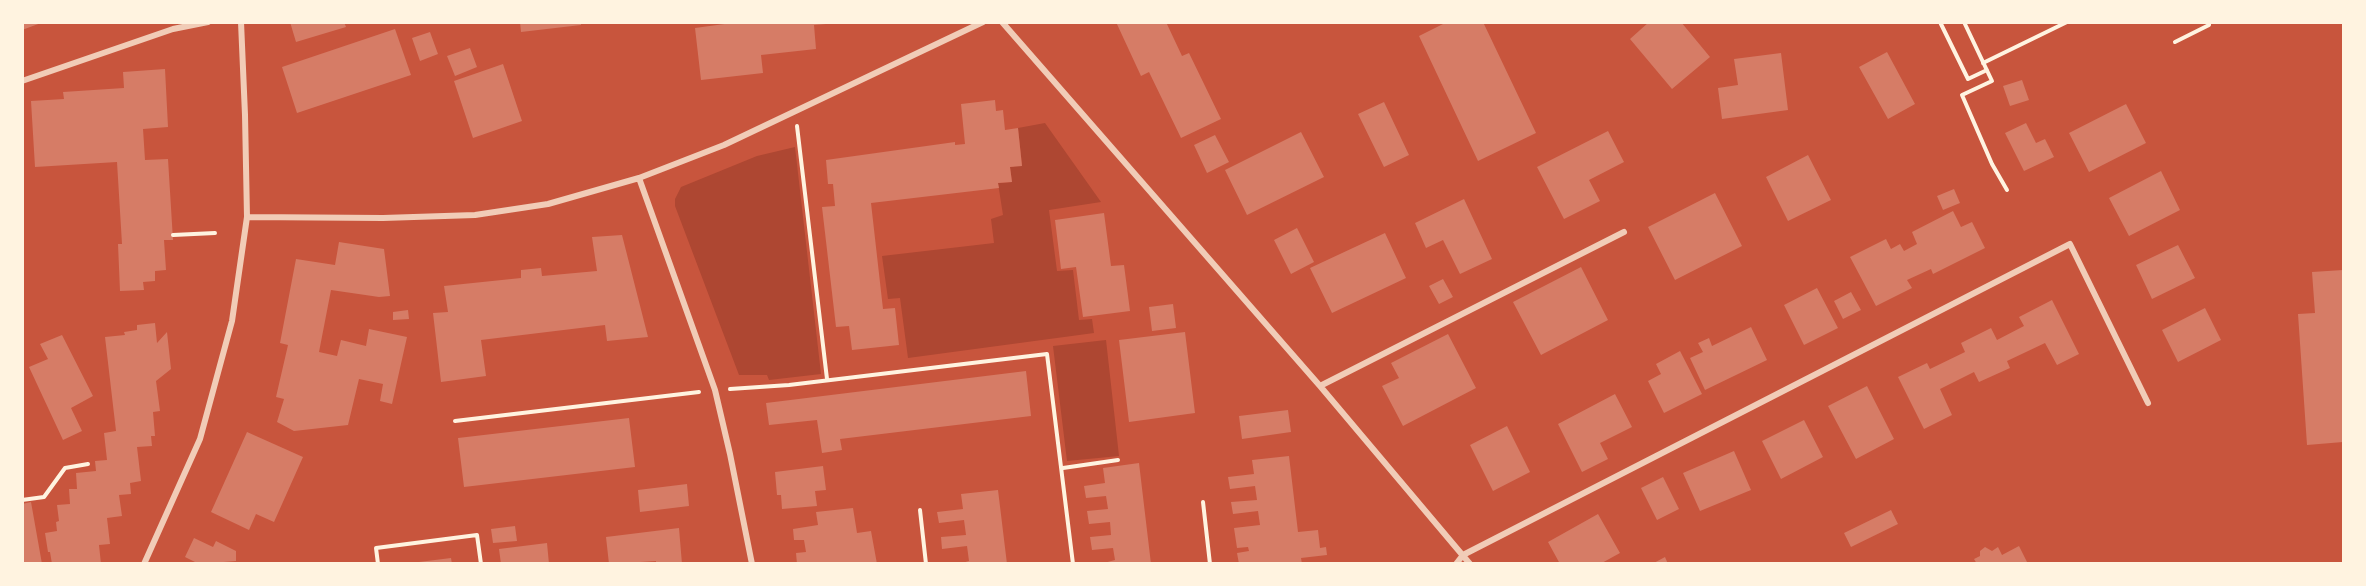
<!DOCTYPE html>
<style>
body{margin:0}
#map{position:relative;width:2366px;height:586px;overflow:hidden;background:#c8553d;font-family:"Roboto Serif",serif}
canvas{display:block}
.frame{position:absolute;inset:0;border:24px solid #fff3e0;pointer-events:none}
</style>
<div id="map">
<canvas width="2366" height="586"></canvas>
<div class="frame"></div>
</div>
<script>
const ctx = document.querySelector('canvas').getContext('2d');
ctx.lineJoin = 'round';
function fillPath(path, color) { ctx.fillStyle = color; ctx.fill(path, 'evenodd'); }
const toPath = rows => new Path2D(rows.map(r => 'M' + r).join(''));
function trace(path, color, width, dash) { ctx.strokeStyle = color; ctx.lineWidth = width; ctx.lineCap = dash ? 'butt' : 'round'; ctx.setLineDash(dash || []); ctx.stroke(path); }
const green = toPath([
 [1045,123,1101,202,1049,210,1057,271,1073,270,1079,320,1092,319,1094,333,908,358,900,298,888,299,882,256,994,243,991,219,1003,215,998,183,1012,182,1010,167,1022,165,1018,128],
 [795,147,821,374,769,380,767,375,739,375,675,206,675,199,681,187,757,156],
 [1106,340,1119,456,1067,461,1053,346]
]);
const building = toPath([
 [22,22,41,22,41,23,22,30],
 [290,22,344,22,346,27,296,42],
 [520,22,581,22,581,25,521,32],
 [739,22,826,22,826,24,814,25,816,49,761,55,763,73,701,80,695,28],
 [1116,22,1166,22,1182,56,1189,53,1221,119,1181,138,1149,72,1141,76],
 [1447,22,1483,22,1536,133,1478,161,1419,36],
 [1649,22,1681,22,1710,57,1672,89,1630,39],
 [395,29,411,75,297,113,282,67],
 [430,32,438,54,420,61,412,38],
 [470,48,477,67,455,76,447,56],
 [1887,52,1915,104,1888,119,1859,67],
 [1781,53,1788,110,1722,119,1718,88,1738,85,1734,59],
 [503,64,522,121,473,138,454,81],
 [165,69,168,127,143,129,145,160,168,159,173,240,164,240,166,270,155,271,155,281,143,282,144,290,120,291,118,244,122,244,117,162,35,167,31,101,64,99,63,92,124,88,123,72],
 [2022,80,2029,100,2010,106,2003,86],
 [995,100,996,111,1003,110,1005,130,1018,128,1022,166,1010,167,1012,182,998,183,999,188,871,203,883,309,895,308,899,345,852,350,849,326,836,327,822,207,835,206,833,184,828,184,826,160,955,142,955,145,965,144,961,104],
 [1384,102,1409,155,1384,167,1358,114],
 [2126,104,2146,143,2089,172,2069,133],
 [2026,123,2036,143,2045,139,2054,157,2024,171,2005,133],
 [1608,131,1624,162,1589,180,1600,201,1564,219,1537,167],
 [1301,132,1324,177,1247,215,1225,170],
 [1215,135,1229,162,1207,173,1194,145],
 [1808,155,1831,200,1788,221,1766,177],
 [2161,171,2180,210,2129,236,2109,198],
 [1954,189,1960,203,1943,210,1937,196],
 [1715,193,1742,246,1675,280,1648,227],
 [1464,199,1492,259,1460,274,1443,240,1426,248,1415,223],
 [1953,211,1961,227,1972,222,1985,248,1933,274,1931,269,1907,280,1912,288,1876,306,1850,257,1886,239,1891,249,1900,244,1904,251,1917,244,1912,232],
 [1104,213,1111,266,1124,265,1130,311,1083,317,1076,267,1061,269,1055,220],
 [1297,228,1314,262,1291,274,1274,240],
 [1385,233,1406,278,1332,313,1310,268],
 [622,235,648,337,607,341,605,325,481,340,486,376,441,382,433,313,448,312,444,286,521,278,521,270,541,268,542,276,597,271,592,237],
 [339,242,384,249,390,296,379,297,331,290,319,352,337,356,341,340,366,346,369,329,407,337,392,404,380,401,383,384,359,379,348,425,294,431,277,422,284,399,276,397,288,345,280,343,296,259,335,265],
 [2178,245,2195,278,2152,299,2136,265],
 [1581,267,1608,320,1541,355,1513,302],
 [2343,270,2343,442,2307,445,2298,314,2315,313,2312,272],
 [1443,279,1453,297,1439,304,1429,286],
 [1817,288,1838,328,1804,345,1784,305],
 [1851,292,1861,310,1843,319,1834,301],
 [2052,300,2079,354,2057,365,2045,343,2007,361,2010,368,1979,382,1974,372,1940,389,1952,415,1924,429,1898,377,1927,363,1930,369,1965,352,1961,343,1991,328,1997,340,2024,326,2019,317],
 [1173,304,1176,328,1152,331,1149,307],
 [2205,308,2221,340,2178,362,2162,330],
 [408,310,409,319,393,320,393,312],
 [155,323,157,343,167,332,171,369,156,381,160,411,153,412,155,436,151,436,152,446,137,447,141,481,130,483,131,494,119,495,122,516,107,518,110,544,99,545,101,564,52,564,50,552,48,552,45,533,57,531,56,522,59,521,57,505,70,504,69,489,77,489,76,473,96,471,95,461,107,460,104,433,116,431,105,337,125,335,124,332,137,330,137,325],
 [1751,327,1767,360,1705,390,1690,358,1703,352,1698,343,1709,338,1712,346],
 [1185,332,1195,413,1129,422,1119,340],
 [1448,334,1476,388,1403,426,1382,386,1399,378,1391,363],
 [62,335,93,396,71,408,82,431,63,440,29,367,48,359,40,344],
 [1680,351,1702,394,1664,413,1648,381,1661,374,1656,364],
 [1026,371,1031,416,840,439,842,450,822,453,817,420,769,425,766,403],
 [1867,386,1894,439,1856,459,1828,406],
 [1615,394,1632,427,1600,443,1608,459,1582,472,1558,424],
 [1288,410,1291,432,1242,439,1239,416],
 [629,418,635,467,464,487,458,438],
 [1804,420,1823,457,1781,479,1762,441],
 [1507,426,1530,472,1493,491,1470,445],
 [247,432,303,457,274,522,256,514,249,530,211,512],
 [1734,451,1751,490,1700,511,1683,473],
 [1289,456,1298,532,1318,530,1320,548,1326,547,1327,555,1301,558,1302,564,1239,564,1237,553,1249,551,1248,547,1237,548,1234,528,1260,525,1258,511,1233,514,1231,502,1257,500,1255,486,1230,489,1228,477,1254,474,1252,460],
 [1139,463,1151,564,1100,564,1115,560,1113,548,1092,550,1090,537,1111,535,1110,522,1089,524,1087,511,1108,509,1106,496,1086,498,1084,486,1105,483,1103,468],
 [823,466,826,490,815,491,817,506,782,509,781,495,777,495,775,472],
 [1663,477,1679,509,1657,520,1641,488],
 [687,484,689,506,640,512,638,490],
 [998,490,1007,564,958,564,969,561,967,546,942,549,941,537,966,535,964,520,939,523,937,512,963,509,961,494],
 [31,502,42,564,22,564,22,504],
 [853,508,857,533,871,531,877,564,797,564,796,553,806,552,804,540,794,540,793,529,818,525,816,512],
 [1891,510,1898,524,1851,547,1844,533],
 [1598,514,1620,553,1600,564,1560,564,1548,542],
 [515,526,517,541,493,543,491,529],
 [679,528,682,564,656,564,656,561,609,564,606,537],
 [194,538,213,547,216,541,236,551,236,561,199,564,185,557],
 [547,543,549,564,501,564,499,549],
 [2019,546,2028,564,1977,564,1974,559,1980,556,1980,551,1985,547,1992,551,1998,547,2002,555],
 [1665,557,1668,564,1652,564],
 [451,558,452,564,419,564,419,562]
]);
const path = toPath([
 [1940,22,1968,79,1987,70],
 [1964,22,1992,81,1962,95,1992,164,2007,190],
 [2175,42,2209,25,2209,22],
 [1983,63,2067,22],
 [797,126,827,379],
 [173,235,215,233],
 [730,389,789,385,1047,354,1073,564],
 [455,421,699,392],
 [1063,468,1118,460],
 [22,500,44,497,65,468,88,464],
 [1203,502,1210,564],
 [920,510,926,564],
 [378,564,376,548,477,535,481,564]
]);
const minor = toPath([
 [1002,22,1320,386,1470,564],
 [22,81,173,29,208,22],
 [639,178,715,390,730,454,752,564],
 [247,217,383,218,475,215,548,204,639,178,724,145,983,22],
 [1320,386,1624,232],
 [144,564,200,439,232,321,247,217,245,115,241,22],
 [1456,564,1463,555,2070,244,2148,403]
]);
fillPath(green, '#ae4732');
fillPath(building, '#d67c66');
trace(path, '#fff3e0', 4);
trace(minor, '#f1ccb7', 6);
</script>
